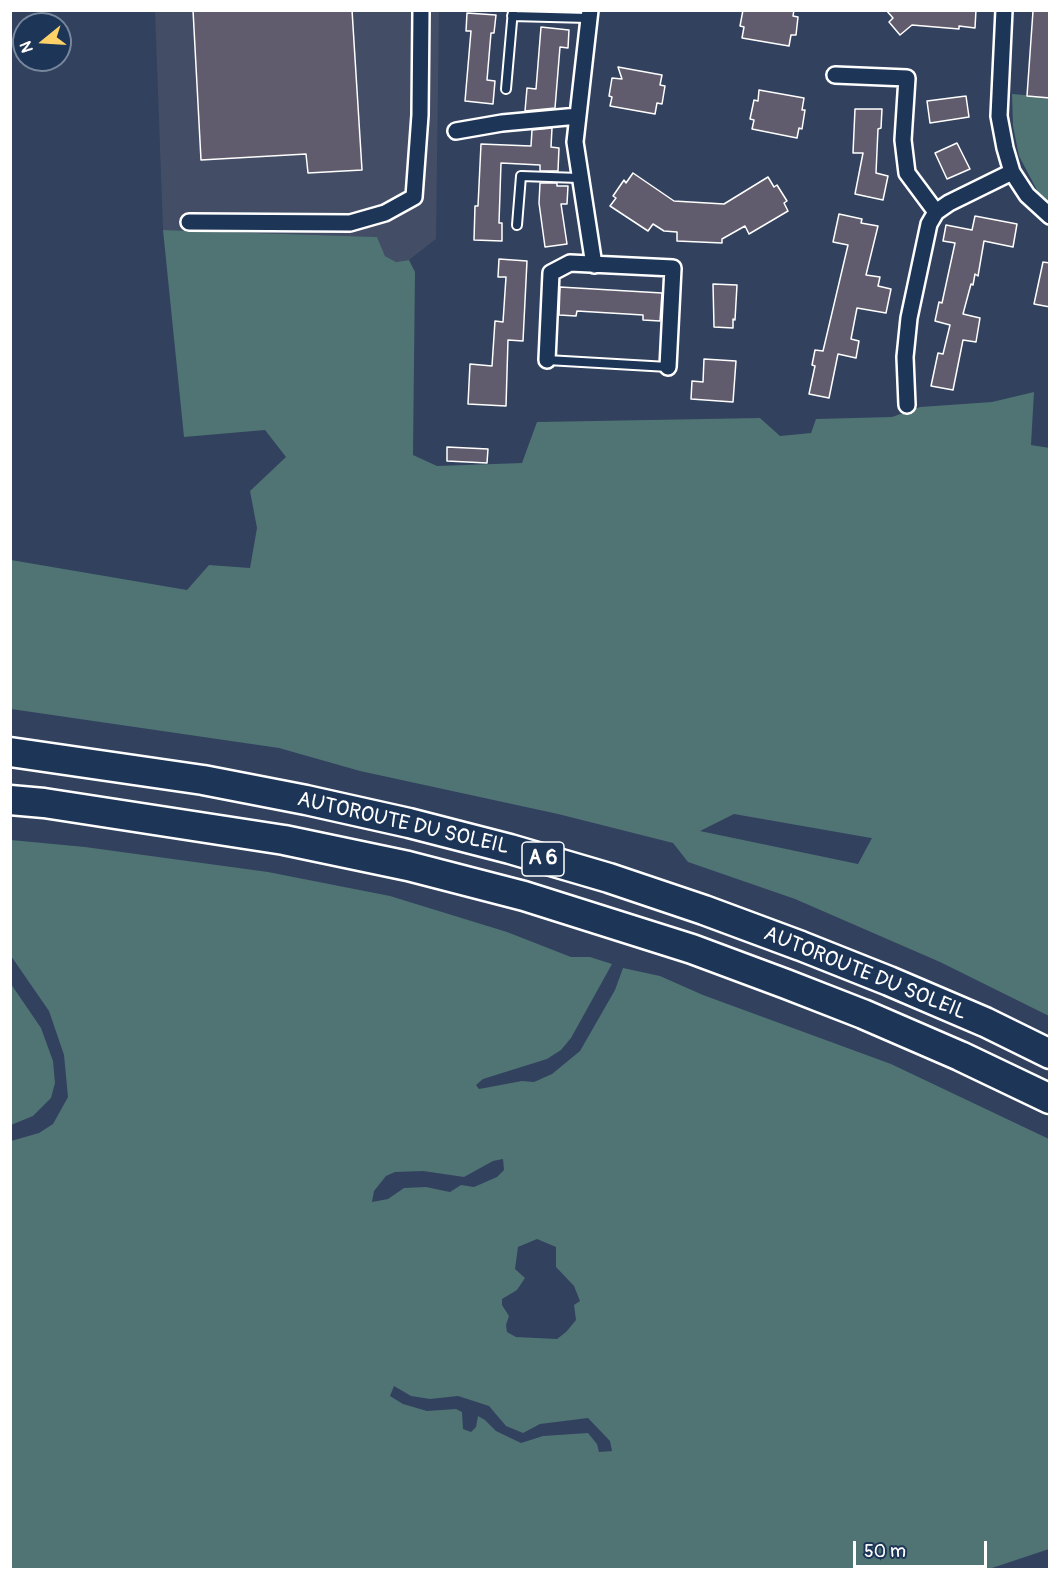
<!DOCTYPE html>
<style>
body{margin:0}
#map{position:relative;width:1060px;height:1580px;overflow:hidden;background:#31415e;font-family:Pangolin,sans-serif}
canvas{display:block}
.frame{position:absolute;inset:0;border:12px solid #fff;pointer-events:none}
.north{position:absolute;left:12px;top:12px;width:60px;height:60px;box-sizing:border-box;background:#1d3557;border:2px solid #77869a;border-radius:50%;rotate:252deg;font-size:16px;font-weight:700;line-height:24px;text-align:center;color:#fff}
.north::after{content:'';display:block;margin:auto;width:21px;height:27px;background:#ffd166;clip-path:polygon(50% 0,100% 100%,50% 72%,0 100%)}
.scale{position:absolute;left:853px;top:1541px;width:134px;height:27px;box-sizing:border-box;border:3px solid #fff;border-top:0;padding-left:8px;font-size:18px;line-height:21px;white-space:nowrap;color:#fff;-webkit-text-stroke:4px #1d3557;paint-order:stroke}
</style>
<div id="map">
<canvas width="1060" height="1580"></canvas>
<div class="frame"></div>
<div class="north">N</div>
<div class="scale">50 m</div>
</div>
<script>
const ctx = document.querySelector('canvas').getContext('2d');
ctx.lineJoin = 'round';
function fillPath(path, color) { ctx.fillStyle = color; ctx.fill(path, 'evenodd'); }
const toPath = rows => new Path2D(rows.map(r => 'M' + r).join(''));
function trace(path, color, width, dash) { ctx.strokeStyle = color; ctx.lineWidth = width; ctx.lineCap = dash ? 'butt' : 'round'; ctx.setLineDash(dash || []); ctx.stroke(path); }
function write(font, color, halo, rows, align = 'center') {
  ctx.font = font + ' Pangolin,sans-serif'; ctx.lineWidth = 4.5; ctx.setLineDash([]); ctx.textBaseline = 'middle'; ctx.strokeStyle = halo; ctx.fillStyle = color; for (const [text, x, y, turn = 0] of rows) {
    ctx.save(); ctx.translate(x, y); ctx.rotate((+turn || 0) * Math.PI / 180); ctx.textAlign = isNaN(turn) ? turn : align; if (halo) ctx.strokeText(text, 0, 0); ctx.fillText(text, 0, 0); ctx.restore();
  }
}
const built = toPath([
 [155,11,439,11,436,239,409,260,396,262,385,256,377,237,163,230]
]);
const green = toPath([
 [1012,94,1049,97,1049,204,1038,192,1019,156,1013,126],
 [163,230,377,237,385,256,396,262,409,260,415,272,413,455,437,466,522,463,537,422,760,418,780,436,811,433,816,419,892,417,920,407,992,402,1034,392,1031,445,1050,448,1049,1016,940,962,795,899,688,862,673,843,558,814,360,771,279,748,11,709,11,560,187,590,209,565,250,568,257,528,250,491,286,457,265,430,184,437],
 [734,814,871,838,872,838,858,864,700,831],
 [11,840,85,847,268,872,390,896,507,932,571,957,590,957,612,964,571,1038,561,1050,547,1059,483,1079,476,1085,479,1089,522,1081,534,1082,552,1074,580,1051,615,990,623,968,660,976,703,995,891,1064,1049,1139,1049,1549,986,1570,11,1569,11,1141,39,1133,53,1124,68,1097,64,1055,49,1011,11,956],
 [503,1159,504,1170,497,1177,474,1187,461,1185,450,1192,426,1187,404,1188,388,1199,372,1202,374,1191,386,1176,395,1172,423,1171,464,1177,493,1161],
 [537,1239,556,1247,556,1267,574,1286,580,1301,574,1305,576,1320,566,1332,557,1339,516,1337,507,1332,506,1325,509,1316,502,1305,502,1299,517,1290,525,1278,515,1269,518,1247],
 [394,1386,411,1396,430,1399,458,1396,489,1406,506,1426,523,1433,540,1424,588,1418,610,1441,612,1451,599,1452,597,1444,588,1433,543,1436,521,1443,496,1431,485,1420,478,1416,476,1427,471,1432,463,1429,462,1412,456,1409,427,1411,403,1404,390,1396],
 [11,984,41,1028,53,1061,55,1083,51,1098,33,1116,11,1125]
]);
const building = toPath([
 [193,10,352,10,362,170,308,173,306,154,201,160,193,10],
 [743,10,794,10,793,16,798,17,796,35,791,35,789,46,742,38,744,27,740,26,743,10],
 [886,10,976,10,975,28,959,26,959,29,912,25,900,35,889,22,893,18,886,10],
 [1033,11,1050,11,1050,98,1027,96,1033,11],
 [467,13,496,15,494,33,491,33,487,80,495,81,493,104,465,101,471,31,466,31,467,13],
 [541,27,569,30,568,48,560,47,555,108,525,111,527,88,536,89,541,27],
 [618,67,662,75,660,85,665,86,662,104,657,103,655,114,610,106,612,97,609,96,612,78,622,79,618,67],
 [759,90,804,98,802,110,805,110,802,129,799,128,797,138,752,129,754,120,750,119,754,100,758,101,759,90],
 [966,96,969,117,930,123,927,101,966,96],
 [855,109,882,109,881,128,878,129,876,173,888,176,883,200,855,194,863,153,853,153,855,109],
 [552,128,551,147,559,148,558,171,540,171,540,165,501,163,499,223,502,223,502,241,474,240,475,206,478,206,481,144,531,146,532,130,552,128],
 [957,143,970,169,947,179,935,153,957,143],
 [633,173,674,201,724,204,768,177,774,187,777,185,787,201,784,203,788,211,749,234,745,226,722,239,722,243,677,241,677,232,664,231,653,224,648,231,610,206,616,198,613,196,624,180,626,183,633,173],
 [540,183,557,183,557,186,568,186,567,204,561,204,567,244,545,247,539,203,540,183],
 [839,214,862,219,861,223,878,226,866,275,880,277,878,286,891,289,886,313,857,308,851,339,859,341,856,358,838,354,829,398,809,394,815,366,812,365,815,350,823,351,848,245,833,242,839,214],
 [975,216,1017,224,1013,247,984,241,978,276,975,274,973,285,971,284,963,314,980,318,976,342,963,340,953,390,931,386,938,353,943,354,950,325,935,321,939,302,942,303,955,243,943,241,946,225,972,230,975,216],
 [499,259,527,261,523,341,508,340,506,406,468,404,470,364,492,366,495,321,503,322,506,277,498,277,499,259],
 [1043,262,1050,263,1050,307,1034,304,1043,262],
 [713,284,737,285,735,320,733,319,733,328,714,327,713,284],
 [560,287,662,293,660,321,643,320,643,315,577,311,576,316,559,315,560,287],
 [704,359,736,361,733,402,691,399,692,381,703,382,704,359],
 [447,447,488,449,487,463,447,461,447,447]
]);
const service = toPath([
 [512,16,588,18],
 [506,89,513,10],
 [517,225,521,176,579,178],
 [547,360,668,367]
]);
const minor = toPath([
 [590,10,575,142,594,265],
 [1004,10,999,116,1005,148,1012,172,1027,195,1050,216],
 [835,75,907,78,903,140,907,173,936,212],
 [456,131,502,123,578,116],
 [189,222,350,223,385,213,414,197,420,115,421,10],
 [547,360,551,273,570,263,673,268,668,367],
 [907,405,905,357,909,318,929,224,936,212,949,203,1012,172]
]);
const motorway = toPath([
 [10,752,203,780,306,800,409,823,510,849,609,878,704,910,801,946,889,981,985,1022,1050,1054],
 [10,800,44,803,284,840,408,866,524,896,692,949,786,984,863,1014,960,1056,1050,1099]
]);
const shields = [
 [543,859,42]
];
const shieldNames = [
 ["A 6",543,859]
];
const streetNames = [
 ["AUTOROUTE DU SOLEIL",403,824,13],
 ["AUTOROUTE DU SOLEIL",865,974,22]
];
fillPath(built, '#434d65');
fillPath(green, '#507374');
fillPath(building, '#605c6d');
trace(building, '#fff', 1.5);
trace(service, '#fff', 12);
trace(minor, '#fff', 20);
trace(motorway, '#fff', 33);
trace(service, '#1d3557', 8);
trace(minor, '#1d3557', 15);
trace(motorway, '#1d3557', 28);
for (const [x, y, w] of shields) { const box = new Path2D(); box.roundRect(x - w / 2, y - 17, w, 34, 4.5); ctx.fillStyle = '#1d3557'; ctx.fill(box); trace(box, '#fff', 1.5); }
write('bold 20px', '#fff', null, shieldNames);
write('21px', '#fff', '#1d3557', streetNames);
</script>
